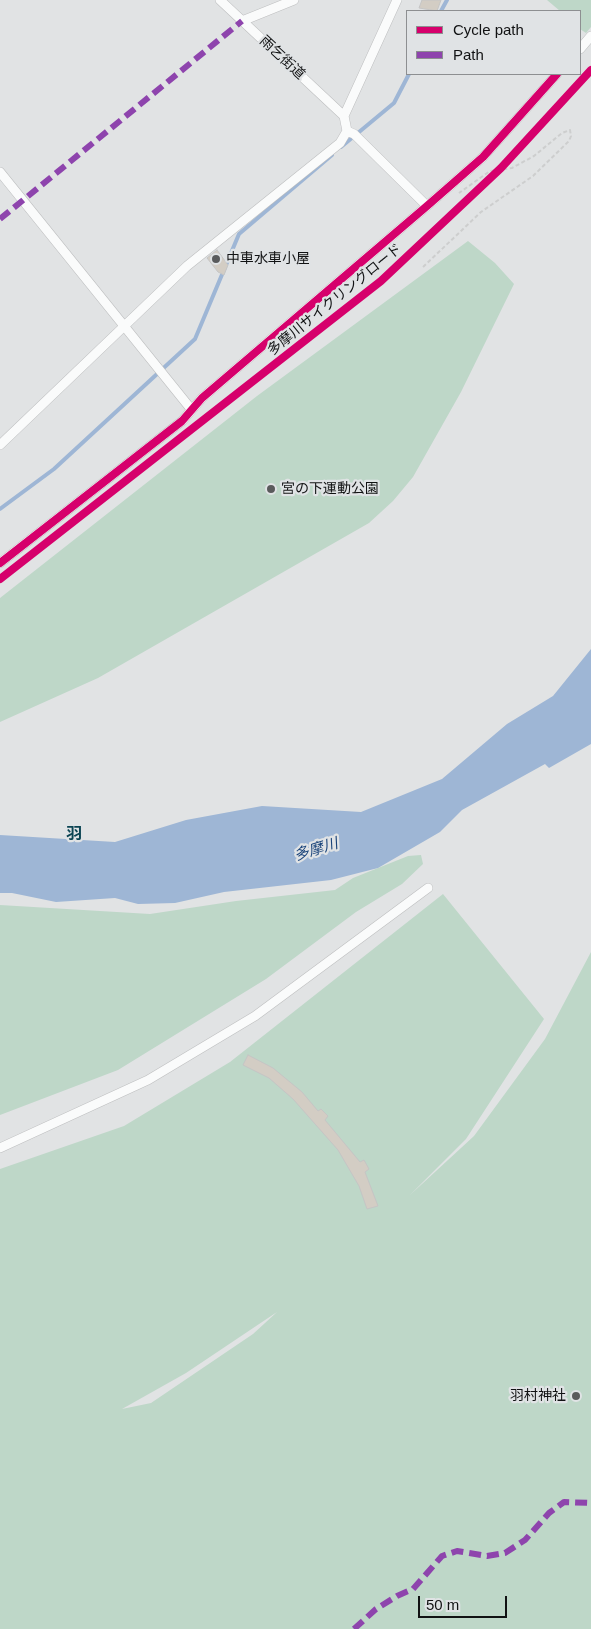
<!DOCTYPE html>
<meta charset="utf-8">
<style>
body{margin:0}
#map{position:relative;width:591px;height:1629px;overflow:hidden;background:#e1e3e4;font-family:Arial,sans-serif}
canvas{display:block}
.legend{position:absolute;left:406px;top:10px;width:175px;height:65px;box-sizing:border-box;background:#e0e3e5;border:1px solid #8d8f91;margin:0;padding:6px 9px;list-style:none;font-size:15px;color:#111213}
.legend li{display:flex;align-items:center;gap:10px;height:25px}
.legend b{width:25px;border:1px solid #8d8f91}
.scale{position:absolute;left:418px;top:1596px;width:89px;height:22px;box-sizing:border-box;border:2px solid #111213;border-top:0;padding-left:6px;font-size:15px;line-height:18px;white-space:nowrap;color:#111213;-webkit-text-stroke:4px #e0e3e5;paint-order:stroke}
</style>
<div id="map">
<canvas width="591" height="1629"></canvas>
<ul class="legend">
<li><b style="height:6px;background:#d6006c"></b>Cycle path</li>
<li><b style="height:6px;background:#8e44ad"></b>Path</li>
</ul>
<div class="scale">50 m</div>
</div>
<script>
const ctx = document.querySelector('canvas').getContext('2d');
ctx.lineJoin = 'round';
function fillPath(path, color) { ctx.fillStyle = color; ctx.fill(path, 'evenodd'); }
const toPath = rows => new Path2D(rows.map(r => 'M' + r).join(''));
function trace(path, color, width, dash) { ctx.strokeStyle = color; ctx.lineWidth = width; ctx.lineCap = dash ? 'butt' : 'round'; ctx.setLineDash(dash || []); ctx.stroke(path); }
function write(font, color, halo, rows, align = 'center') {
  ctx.font = font + ' Arial,"Noto Sans JP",sans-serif'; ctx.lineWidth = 4.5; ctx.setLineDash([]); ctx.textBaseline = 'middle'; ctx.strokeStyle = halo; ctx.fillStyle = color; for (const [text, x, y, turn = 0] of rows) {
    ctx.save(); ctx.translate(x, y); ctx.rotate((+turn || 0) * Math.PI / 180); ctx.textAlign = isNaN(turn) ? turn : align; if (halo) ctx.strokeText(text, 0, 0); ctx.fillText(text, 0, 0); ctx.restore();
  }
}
const green = toPath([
 [547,0,591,0,591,27,586,33,580,29,580,11,560,11],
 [468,241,495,263,514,284,461,392,413,477,393,501,369,523,98,678,0,722,0,598,257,396],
 [421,855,423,864,402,884,356,912,266,979,118,1070,0,1115,0,905,150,914,236,901,335,890,353,878,408,856],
 [443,894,544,1019,466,1139,410,1195,474,1136,545,1039,591,952,591,1629,0,1629,0,1169,124,1126,230,1062],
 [277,1312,253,1334,151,1403,122,1409,186,1373]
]);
const water = toPath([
 [591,649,591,744,549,768,545,764,462,810,440,832,378,868,331,880,224,892,175,903,138,904,115,898,56,902,12,893,0,893,0,835,115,842,186,820,262,806,361,812,442,779,507,724,553,696]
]);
const stream = toPath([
 [441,11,447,0],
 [341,147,394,103,409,74],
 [0,509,54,469,195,339,239,234,332,155]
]);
const building = toPath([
 [422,0,441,0,437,11,419,8,422,0],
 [217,250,228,265,224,275,218,272,207,258,217,250],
 [248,1055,273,1068,302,1092,318,1111,321,1109,328,1116,325,1120,360,1162,364,1160,369,1169,365,1172,378,1206,367,1209,359,1186,338,1150,293,1099,269,1078,243,1065,248,1055]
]);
const path = toPath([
 [423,267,481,212,533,176,569,141,571,136,570,130,562,133,534,156,512,168,490,171,459,193],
 [0,579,226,401,283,360]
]);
const minor = toPath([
 [220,0,344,116],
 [397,0,344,116,347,131,354,134,427,206],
 [242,21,294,0],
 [580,49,591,36],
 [0,172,191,409],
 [0,445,187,266,340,143,347,131],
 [0,563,182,421,202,398,427,206,483,157,557,74],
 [0,1148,148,1080,255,1016,428,888]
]);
const quiet = toPath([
 [0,219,242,21],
 [354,1629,376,1609,397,1596,413,1589,442,1556,457,1551,487,1556,505,1553,525,1540,549,1513,564,1502,591,1503]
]);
const cycleway = toPath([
 [0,563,182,421,202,398,427,206,483,157,557,74],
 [0,579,381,281,501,168,591,70]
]);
const markers = [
 [216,259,5,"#5a5b5c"],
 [271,489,5,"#5a5b5c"],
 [576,1396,5,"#5a5b5c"]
];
const streetNames = [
 ["雨乞街道",282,58,43],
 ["多摩川サイクリングロード",335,300,-39]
];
const poiNames = [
 ["中車水車小屋",226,259],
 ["宮の下運動公園",281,489],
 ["羽村神社",566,1396,"right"]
];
const waterNames = [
 ["多摩川",316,850,-17]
];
const quarterNames = [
 ["羽",74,835]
];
fillPath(green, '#bed7c8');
fillPath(water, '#9eb6d5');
trace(stream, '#9eb6d5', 4);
fillPath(building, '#d3cdc4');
trace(building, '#c5c5c5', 1);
trace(minor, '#bdbebf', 10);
trace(path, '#cdcece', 2, [4, 2.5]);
trace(minor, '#fafbfb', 9);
trace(quiet, '#8e44ad', 6, [12, 6]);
trace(cycleway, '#d6006c', 8);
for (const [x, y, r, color] of markers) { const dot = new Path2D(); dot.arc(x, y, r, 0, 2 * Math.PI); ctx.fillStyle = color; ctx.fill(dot); trace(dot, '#e0e3e5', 2); }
write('14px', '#111213', '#e0e3e5', streetNames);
write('14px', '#111213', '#e0e3e5', poiNames, 'left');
write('italic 15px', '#19437a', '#e0e3e5', waterNames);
write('bold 16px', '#0b4452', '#e0e3e5', quarterNames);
</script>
